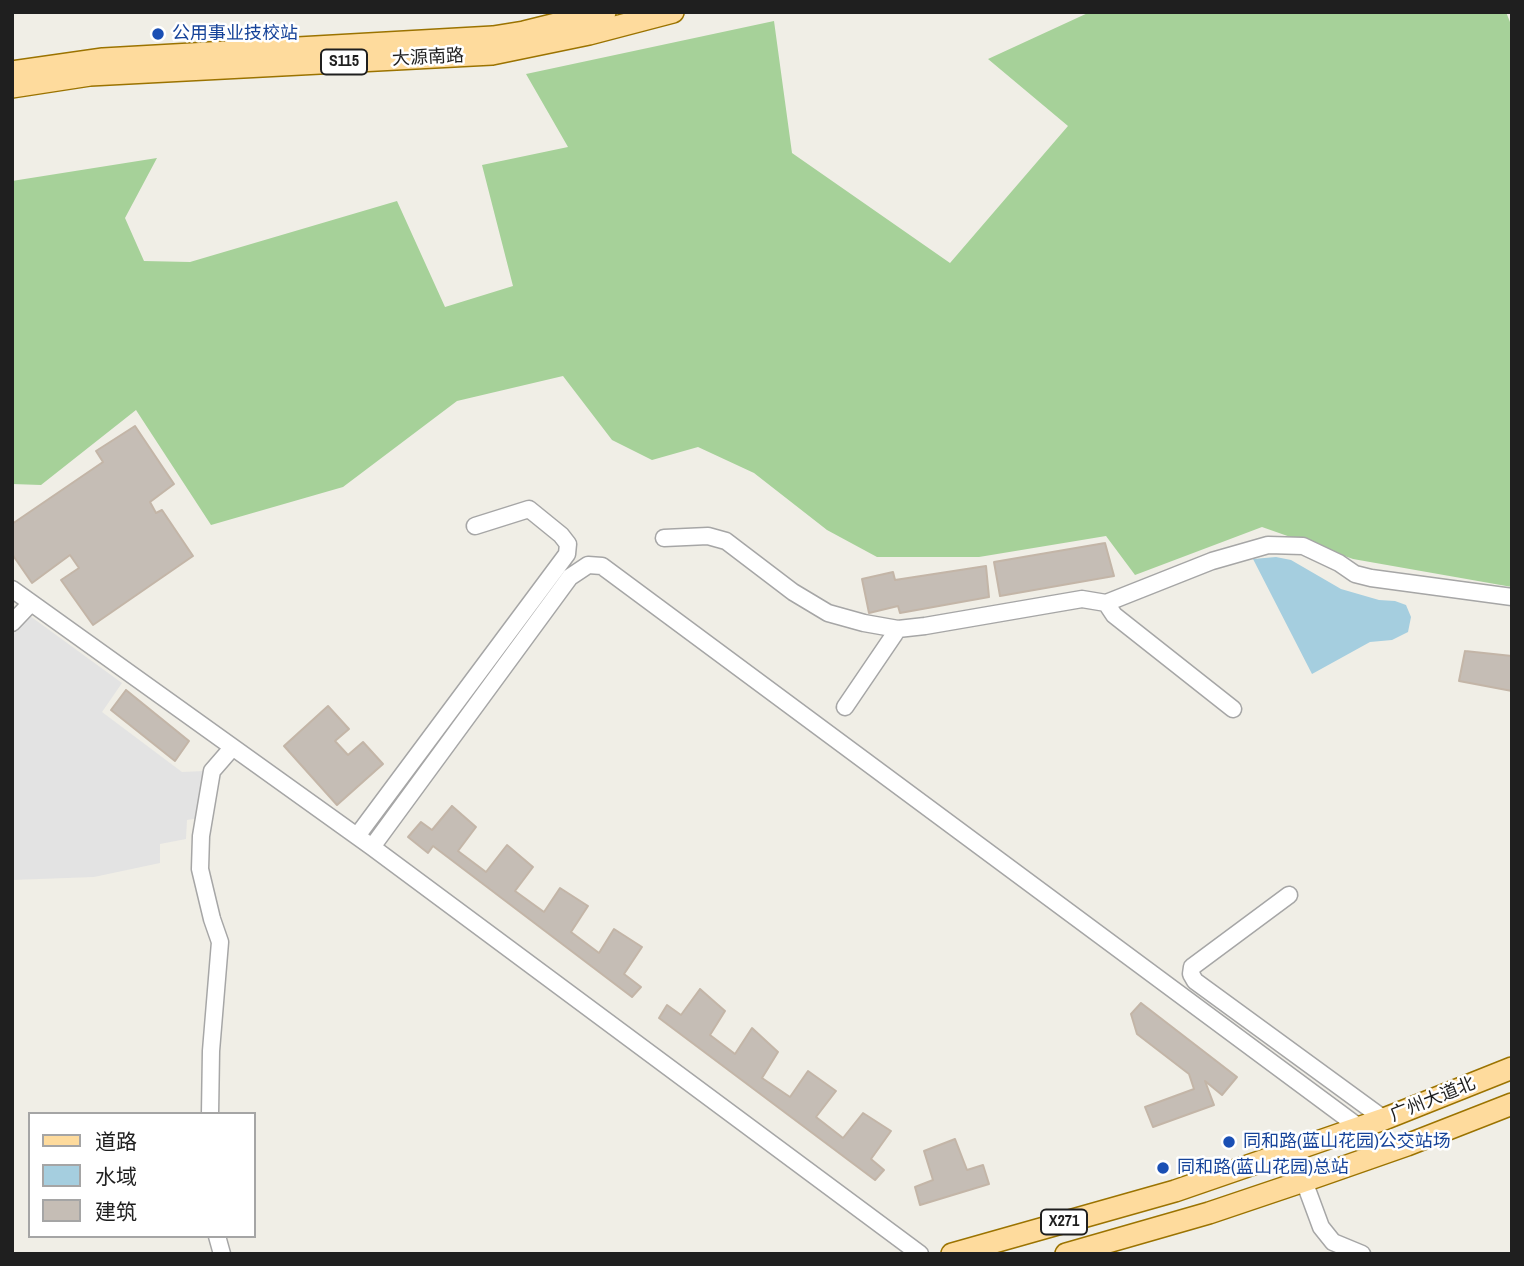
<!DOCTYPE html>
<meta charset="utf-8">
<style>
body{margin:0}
#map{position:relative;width:1524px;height:1266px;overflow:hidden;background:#f0eee6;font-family:"Archivo Narrow","Noto Sans SC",sans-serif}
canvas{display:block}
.frame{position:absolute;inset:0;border:14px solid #1f1f1f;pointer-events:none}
.legend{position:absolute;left:28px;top:1112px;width:228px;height:126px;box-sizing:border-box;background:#fff;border:2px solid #a5a5a5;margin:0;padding:9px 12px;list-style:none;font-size:21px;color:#1f1f1f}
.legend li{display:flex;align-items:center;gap:14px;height:35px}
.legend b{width:35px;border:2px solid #a5a5a5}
</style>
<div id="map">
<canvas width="1524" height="1266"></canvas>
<div class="frame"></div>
<ul class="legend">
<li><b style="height:9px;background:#fedb9d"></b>道路</li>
<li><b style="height:19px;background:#a5cedf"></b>水域</li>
<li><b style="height:19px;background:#c5bdb5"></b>建筑</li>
</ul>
</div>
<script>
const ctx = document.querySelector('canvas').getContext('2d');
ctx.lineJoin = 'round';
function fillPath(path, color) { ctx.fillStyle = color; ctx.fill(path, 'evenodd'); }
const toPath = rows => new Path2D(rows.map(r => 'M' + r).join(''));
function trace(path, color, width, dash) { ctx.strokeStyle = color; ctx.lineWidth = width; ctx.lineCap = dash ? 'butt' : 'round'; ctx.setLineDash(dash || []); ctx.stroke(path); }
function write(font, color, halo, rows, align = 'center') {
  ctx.font = font + ' "Archivo Narrow","Noto Sans SC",sans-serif'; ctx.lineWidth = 5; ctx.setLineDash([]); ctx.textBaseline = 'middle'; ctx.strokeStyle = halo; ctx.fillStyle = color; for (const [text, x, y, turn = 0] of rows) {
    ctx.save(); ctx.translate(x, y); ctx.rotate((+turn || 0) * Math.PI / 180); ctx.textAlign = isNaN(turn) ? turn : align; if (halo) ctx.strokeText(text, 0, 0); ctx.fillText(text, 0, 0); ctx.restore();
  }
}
const forest = toPath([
 [1090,12,1506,12,1512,27,1512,587,1353,559,1262,527,1135,575,1106,536,979,557,877,557,827,530,754,473,698,447,652,460,612,440,563,376,457,401,343,487,211,525,136,410,41,485,12,484,12,181,157,158,125,218,144,261,190,262,397,201,445,307,513,286,482,165,568,147,526,74,774,21,792,153,950,263,1068,126,988,59]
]);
const parking = toPath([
 [30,616,122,683,102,712,182,772,204,771,199,818,187,820,186,839,160,844,160,863,94,877,12,880,12,636]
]);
const water = toPath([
 [1276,557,1291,560,1341,589,1379,600,1395,601,1406,605,1411,617,1408,632,1392,640,1370,642,1312,674,1253,559]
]);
const building = toPath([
 [135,426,174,484,150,502,156,513,162,510,193,556,93,625,61,580,79,568,70,555,32,583,12,554,12,524,103,462,96,451,135,426],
 [1105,543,1114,576,1000,596,994,562,1105,543],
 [986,566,989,597,900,613,898,606,869,613,862,579,893,572,895,580,986,566],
 [1465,651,1512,656,1512,691,1459,681,1465,651],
 [126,690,189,741,175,761,111,710,126,690],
 [328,706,349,729,335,741,348,755,363,742,383,764,337,805,284,746,328,706],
 [452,806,476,827,458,851,486,872,507,845,533,867,515,891,544,912,560,888,588,906,571,932,599,953,614,929,642,947,624,974,641,987,632,997,433,846,428,853,408,837,421,822,432,830,452,806],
 [700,989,725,1011,710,1035,735,1054,752,1028,778,1052,762,1078,790,1097,808,1071,836,1091,816,1117,843,1138,863,1113,891,1131,871,1159,884,1170,875,1180,659,1018,667,1005,681,1015,700,989],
 [1141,1003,1237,1077,1222,1095,1205,1081,1214,1105,1153,1127,1145,1107,1194,1089,1189,1074,1137,1034,1131,1014,1141,1003],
 [955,1139,967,1170,983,1165,989,1184,920,1205,915,1187,933,1180,924,1151,955,1139]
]);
const minor = toPath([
 [664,538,708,536,726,541,793,592,828,613,864,623,898,629,925,626,1082,599,1106,603,1212,561,1268,545,1303,546,1339,563,1355,574,1371,578,1512,597],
 [12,589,372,847,920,1254],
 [1106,603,1114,615,1233,709],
 [12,623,31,603],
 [845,707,898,629],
 [357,836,567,554,568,544,561,535,529,509,475,526],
 [372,847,570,577,588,565,602,566,1360,1128],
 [1289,895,1192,967,1191,974,1195,981,1384,1119],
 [210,1114,211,1051,220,942,212,919,200,869,201,836,212,771,232,748],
 [1304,1181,1321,1227,1333,1242,1362,1254],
 [217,1236,222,1254]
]);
const major = toPath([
 [12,72,103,59,493,37,524,32,605,12],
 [12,87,90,75,492,54,589,34,673,12],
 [952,1254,1175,1191,1384,1119,1512,1068],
 [1066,1254,1209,1213,1304,1181,1407,1145,1512,1104]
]);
const markers = [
 [158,34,7,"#1a4fb4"],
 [1229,1142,7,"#1a4fb4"],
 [1163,1168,7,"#1a4fb4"]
];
const shields = [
 [344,62,46],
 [1064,1222,46]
];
const shieldNames = [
 ["S115",344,62],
 ["X271",1064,1222]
];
const transitNames = [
 ["公用事业技校站",172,34],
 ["同和路(蓝山花园)公交站场",1243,1142],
 ["同和路(蓝山花园)总站",1177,1168]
];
const streetNames = [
 ["大源南路",428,58,-3],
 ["广州大道北",1433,1100,-22]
];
fillPath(forest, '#a6d199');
fillPath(parking, '#e3e3e3');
fillPath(water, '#a5cedf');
fillPath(building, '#c5bdb5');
trace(building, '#c3b5a7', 2);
trace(minor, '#a6a6a6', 19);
trace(major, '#9b7300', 24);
trace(minor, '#fff', 16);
trace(major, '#fedb9d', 21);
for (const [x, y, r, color] of markers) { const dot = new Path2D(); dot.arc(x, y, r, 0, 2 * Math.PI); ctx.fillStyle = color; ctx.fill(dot); trace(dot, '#fff', 2.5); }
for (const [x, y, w] of shields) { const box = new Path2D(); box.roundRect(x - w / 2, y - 12.5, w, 25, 5); ctx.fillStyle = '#fff'; ctx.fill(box); trace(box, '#1f1f1f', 2); }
write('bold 16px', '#1f1f1f', null, shieldNames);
write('18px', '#164399', '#fff', transitNames, 'left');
write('18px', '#1f1f1f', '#fff', streetNames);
</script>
